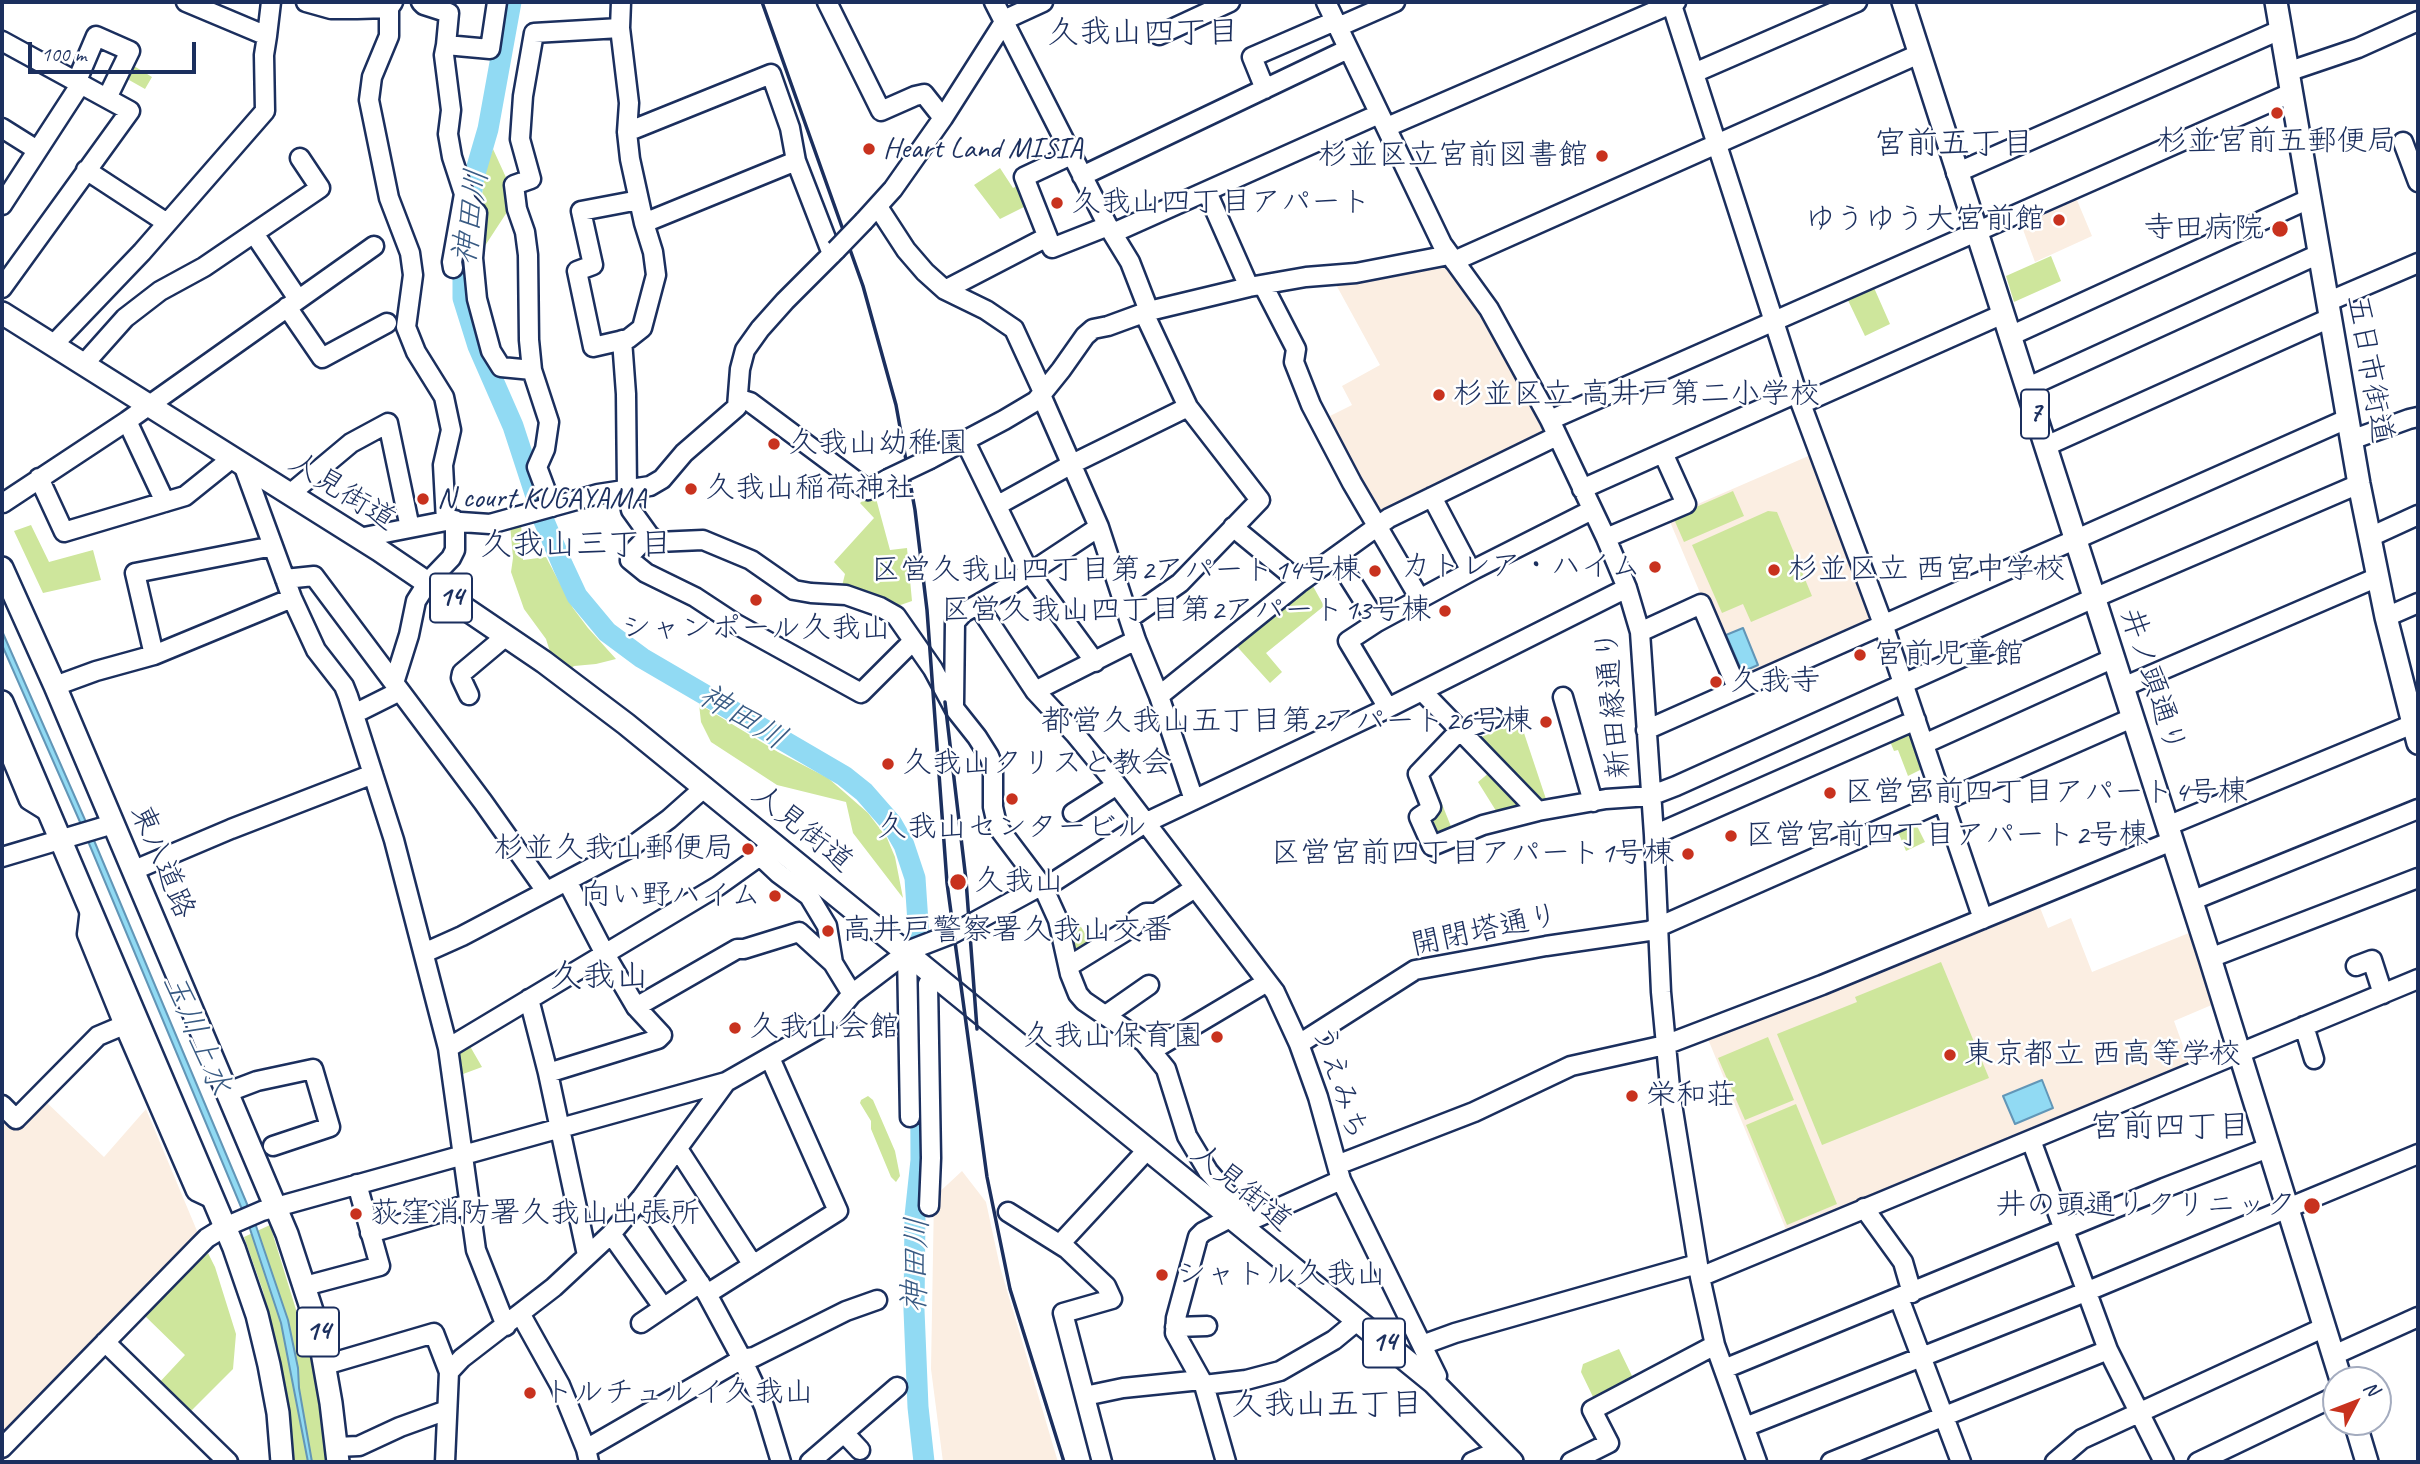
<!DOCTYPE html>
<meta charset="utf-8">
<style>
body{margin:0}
#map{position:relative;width:2420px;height:1464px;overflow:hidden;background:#fff;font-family:Caveat,sans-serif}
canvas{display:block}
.frame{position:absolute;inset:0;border:4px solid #1b2f5e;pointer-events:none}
.north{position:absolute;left:2322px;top:1366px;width:70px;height:70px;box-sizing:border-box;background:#fff;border:2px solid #a4acbf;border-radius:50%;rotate:48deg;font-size:19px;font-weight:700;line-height:28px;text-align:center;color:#1b2f5e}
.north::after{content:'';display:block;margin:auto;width:24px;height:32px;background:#c8321e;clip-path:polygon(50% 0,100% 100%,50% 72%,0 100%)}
.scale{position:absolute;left:28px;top:42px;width:168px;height:32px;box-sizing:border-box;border:4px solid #1b2f5e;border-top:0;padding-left:9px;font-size:21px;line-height:24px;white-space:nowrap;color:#1b2f5e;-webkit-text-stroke:5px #fff;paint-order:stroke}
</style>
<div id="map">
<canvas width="2420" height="1464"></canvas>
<div class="frame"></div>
<div class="north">N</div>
<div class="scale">100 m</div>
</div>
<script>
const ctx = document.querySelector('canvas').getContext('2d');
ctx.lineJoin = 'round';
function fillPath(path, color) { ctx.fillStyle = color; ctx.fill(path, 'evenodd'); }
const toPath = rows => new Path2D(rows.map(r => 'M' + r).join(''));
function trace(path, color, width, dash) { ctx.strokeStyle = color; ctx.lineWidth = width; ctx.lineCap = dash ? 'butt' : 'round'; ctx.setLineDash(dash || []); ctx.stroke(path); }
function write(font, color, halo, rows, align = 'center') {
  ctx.font = font + ' Caveat,"Klee One",sans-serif'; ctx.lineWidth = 5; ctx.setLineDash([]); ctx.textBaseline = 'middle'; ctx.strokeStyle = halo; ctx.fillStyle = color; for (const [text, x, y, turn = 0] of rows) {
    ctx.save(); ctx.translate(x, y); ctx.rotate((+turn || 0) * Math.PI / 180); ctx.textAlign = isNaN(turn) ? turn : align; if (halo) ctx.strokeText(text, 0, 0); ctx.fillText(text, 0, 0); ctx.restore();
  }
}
const built = toPath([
 [2074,193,2092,236,2035,262,2018,216],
 [1446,261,1482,309,1545,425,1541,437,1383,514,1377,510,1328,417,1352,405,1342,386,1380,365,1334,281],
 [1813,454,1877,623,1739,685,1668,517],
 [2039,905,2048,928,2071,918,2092,972,2189,933,2214,1004,2174,1021,2192,1071,1787,1232,1708,1039],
 [44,1100,104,1157,146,1109,200,1238,120,1314,94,1345,2,1436,2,1112],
 [962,1171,986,1202,1000,1267,1058,1462,943,1462,931,1369,934,1197]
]);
const green = toPath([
 [129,63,152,77,145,89,122,76],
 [493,149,509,184,511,206,477,258,484,172],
 [1000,168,1013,188,1023,183,1032,203,1000,219,974,185],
 [2051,256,2061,281,2014,302,2006,276],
 [1871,281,1890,324,1865,336,1845,294],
 [874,491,890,550,907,548,912,601,889,609,841,590,845,574,834,562,874,518,860,503],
 [1733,491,1744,516,1684,542,1673,517],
 [1768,511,1777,512,1812,596,1751,622,1743,604,1722,613,1692,545],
 [521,522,523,560,546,557,573,608,588,628,616,659,596,664,574,666,569,670,552,658,546,639,524,609,511,572,513,558,510,524],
 [31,525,49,562,93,550,101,580,43,593,14,531],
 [1309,579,1324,606,1266,653,1282,672,1270,683,1232,641],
 [699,704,778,752,828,778,868,813,887,838,895,857,903,898,853,833,846,802,777,785,711,742,701,722],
 [1514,724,1524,733,1547,802,1542,803,1476,739],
 [1907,732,1912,734,1922,769,1908,776,1898,750,1894,751,1889,739],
 [1428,769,1454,834,1432,837,1423,776],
 [1490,772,1522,806,1520,809,1498,814,1478,782],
 [1914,820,1925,842,1906,851,1896,827],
 [1076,919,1093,946,1076,957,1069,924],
 [1941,962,1989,1078,1822,1145,1777,1034,1857,1002,1855,997],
 [1768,1037,1794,1100,1745,1120,1718,1058],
 [467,1041,482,1067,455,1077,451,1050],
 [868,1096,873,1100,895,1151,900,1176,896,1182,891,1177,871,1129,871,1121,860,1103,861,1100],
 [1796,1104,1837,1204,1787,1225,1746,1125],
 [270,1225,317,1378,327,1462,291,1462,289,1415,276,1347,263,1291,244,1237],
 [208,1253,215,1267,236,1334,233,1369,187,1415,157,1385,185,1355,145,1316],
 [1619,1349,1635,1382,1595,1401,1581,1372,1583,1364]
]);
const water = toPath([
 [1743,628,1758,665,1742,672,1726,635,1743,628],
 [2,631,93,838,255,1223,288,1320,298,1368,299,1388,312,1462,308,1462,281,1323,249,1226,80,822,2,645,2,631],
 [2042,1080,2053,1108,2015,1124,2003,1096,2042,1080]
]);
const river = toPath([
 [511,2,488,129,474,177,463,249,463,298,478,346,513,426,544,521,563,566,577,596,607,632,642,658,844,776,864,792,892,824,904,845,915,878,920,953,921,1160,915,1216,914,1310,918,1407,924,1462]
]);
const minor = toPath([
 [306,2,331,9,357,9,389,8,393,2],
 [421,2,424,5,449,13,446,45,490,49,497,2],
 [621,2,620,28,629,103,627,132,630,159,644,223,653,252,656,275,642,328,628,339,593,347,577,271,593,265,581,211,639,200],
 [827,2,881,111,915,96,924,94,943,118],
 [994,2,1108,226,1130,262,1149,311],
 [1326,2,1442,244,1489,309,1550,420,1606,538,1627,588,1640,632,1654,835,1661,992,1671,1098,1700,1277,1715,1345,1757,1462],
 [1671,2,1797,393,1883,624,1983,919],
 [389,8,389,36,372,77,369,100,389,198,410,253,413,275,406,327,416,352,444,397,451,430,443,465,446,521],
 [1338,27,1395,2],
 [1159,35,1230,2],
 [267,36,271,2],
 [2,41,130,111,2,288],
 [446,45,444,55,451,110,448,134,452,157,464,194,452,262,453,268],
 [2287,72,2358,48,2418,21],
 [1694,73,1857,2],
 [76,83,96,36,130,51,107,98],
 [1265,89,1252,57,1335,21],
 [1387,127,1676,2],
 [2,128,37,150],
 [627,132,771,74,790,128,796,161,832,254],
 [2403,142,2418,182],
 [1071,155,1024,177,1052,248,1108,226],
 [86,170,167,223],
 [1956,173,2280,30],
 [1082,176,1348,49],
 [1207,192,1249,287],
 [464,194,466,201,477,213,473,258,477,299,491,351,501,367,532,370],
 [2,205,80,85],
 [878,207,906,250,925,272,945,290,986,310,1014,329,1043,392],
 [864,221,893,189,943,118,1006,19,1043,2],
 [644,223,796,161],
 [1113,233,1379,114],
 [255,235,298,299],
 [1454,261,1919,54],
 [1263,285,1296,349,1294,362,1311,405,1352,483,1420,599],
 [945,290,1047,237],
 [2327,302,2418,263],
 [287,307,322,358,387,323],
 [2010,336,2309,199],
 [622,340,626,394,627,490,631,510,649,535,657,542,703,540,751,560,794,590,811,593,846,595,880,607,896,616,933,669,954,708,977,737,989,756,993,766,993,807,996,820,1000,830,1043,887,1058,920,1070,974,1078,994,1084,1001,1144,1042,1166,1069,1187,1136,1208,1171,1238,1206,1247,1222,1248,1233],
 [53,345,142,252,265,111,264,55,267,36,186,2],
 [84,364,125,318,160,291,204,267,320,188,300,158],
 [2026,388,2319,254],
 [1041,395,1099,527,1136,640,1159,696,1194,800],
 [740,399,750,402,868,490,888,479],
 [1801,404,2003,314],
 [1550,420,2291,93],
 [127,421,165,502],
 [2351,440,2409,419,2418,417],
 [965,441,1029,572,1095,662],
 [2046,446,2330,318],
 [930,459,1004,420,1036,401,1061,370,1085,336,1093,329,1108,326,1149,311,1249,287,1306,277,1356,273,1449,255],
 [244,467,292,598,316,650,344,686,348,696,394,840,448,1048,476,1250,506,1326],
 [39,478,64,532,185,496,231,459],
 [1582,489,1797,393],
 [290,494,351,443,388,423,410,528],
 [1432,497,1471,571],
 [3,503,127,421,374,246],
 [998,505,1072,464,1188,407],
 [552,507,537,467,545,449,549,422,532,370,529,340,528,255,525,232,517,209,514,185,531,179,520,139,523,96,534,33,620,28],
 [1233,527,1300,582],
 [649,535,632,553,630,560,646,573,695,597,736,624,861,693,913,641],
 [2370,537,2418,515],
 [359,538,446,521,490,524,598,494,650,486,662,479,684,453,737,407,740,369,745,350,760,329,785,301,836,250],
 [1606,538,1686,504,1663,453],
 [1336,557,1377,622],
 [285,579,314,576,483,802,546,891],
 [978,605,1035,691,1075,734,1117,785,1275,992,1299,1044,1318,1097,1341,1180,1437,1376,1434,1383],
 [2386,617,2418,603],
 [1130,618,1180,583,1260,500,1188,407,1144,313],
 [1640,632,1701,604,1737,688],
 [154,655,135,573,273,546],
 [394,683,409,635,416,601,428,582,451,558,455,550,455,520],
 [55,686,96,671,154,655,292,598],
 [2123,687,2378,577],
 [1035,691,1136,640],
 [1422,691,1538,811],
 [469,695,461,678,462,673,506,636],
 [1159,696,1299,583,1389,518,1557,436],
 [1563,697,1593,802],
 [954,705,955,622,963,613,1008,587,1099,527],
 [1388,708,1348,641,1377,622,1475,569,1592,510],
 [354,714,400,691],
 [1493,718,1459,731,1418,774,1431,807,1428,811,1419,817,1432,846,1483,825,1538,811,1606,799,1650,796,1676,786,2094,598,2359,484],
 [1646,730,2347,419],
 [2,735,29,800,50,813],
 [1924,744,2114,658],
 [1073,813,1117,785],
 [2167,826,2413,724],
 [1654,835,1916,720],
 [760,856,778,873,809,896,827,926,833,963],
 [2,857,113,824],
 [135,874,139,868,231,829,373,774],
 [2191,901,2418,809],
 [90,909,87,934,124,1025,196,1191,213,1199],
 [907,952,910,1117],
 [424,953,462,936,631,847,669,819,705,787],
 [2210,958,2418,878],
 [1069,966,1134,926,1137,919,1146,913,1156,913,1195,888],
 [2356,966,2372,960,2383,994],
 [529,999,548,1073,587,1255],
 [636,1007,737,949,744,949,799,932,833,963,852,994],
 [1106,1015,1149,985],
 [2304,1026,2314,1059],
 [1299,1044,1415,970,1546,946,1649,931,2132,718],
 [448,1048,718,886,760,856,772,843],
 [1151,1051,1267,982],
 [548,1073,658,1039,662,1035,636,1007,605,954,567,881],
 [228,1092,257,1081,313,1069,330,1127,273,1146],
 [2,1105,16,1119,98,1036,124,1025],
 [2031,1140,2108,1350,2164,1462],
 [678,1149,753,1265],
 [1337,1165,1474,1112,1571,1066,1665,1045,1822,985,2172,841],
 [929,1206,931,1158,928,984,933,976],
 [1864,1208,1903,1262,1912,1293],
 [1008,1212,1067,1249,1106,1286,1112,1299,1063,1313,1102,1462],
 [1247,1222,1341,1180],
 [370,1233,469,1204],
 [611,1234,663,1307],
 [1060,1244,1147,1150],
 [1700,1277,2418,979],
 [305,1286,380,1266,357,1184],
 [707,1294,838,1211,770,1058],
 [1899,1298,1961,1462],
 [521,1315,560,1385,586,1449,589,1462],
 [641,1323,700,1283],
 [1175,1327,1207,1326],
 [105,1342,228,1462],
 [1422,1345,1455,1333,1697,1264],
 [2334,1355,2418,1317],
 [325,1365,434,1333,449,1372],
 [1724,1369,2164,1188,2268,1148],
 [1204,1385,1246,1380,1280,1371,1334,1340,1357,1321],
 [1085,1396,1123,1388,1201,1380],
 [1745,1427,2088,1291,2418,1154],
 [845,1434,860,1450],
 [336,1447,359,1446,400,1427,447,1410],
 [2,1448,199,1246,207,1238,225,1227,262,1211,726,1082,819,1029,831,1019,852,994,910,950,954,933,1035,889,1052,883,1145,823,1388,708,1627,588],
 [586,1449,742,1359,707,1294,642,1197],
 [445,1462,449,1372,462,1358,554,1287,611,1234,642,1197,726,1082],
 [781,1462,764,1406,742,1359,754,1357,846,1311,877,1300],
 [810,1462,897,1387],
 [1226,1462,1204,1385,1175,1333,1176,1318,1198,1237,1203,1232,1230,1218],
 [1472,1462,1500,1450],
 [1571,1462,1609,1443,1592,1410,1715,1345],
 [1831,1462,2108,1350],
 [2055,1462,2082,1439,2325,1327],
 [2198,1462,2336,1396]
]);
const major = toPath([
 [1903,2,2210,958,2341,1380],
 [2276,2,2359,484,2386,617,2418,743],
 [2,313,379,550,544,662,626,724,1434,1383,1512,1462],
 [2,568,55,686,287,1234,318,1329,331,1403,338,1462],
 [2,702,234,1248,257,1315,269,1365,278,1413,282,1462],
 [2355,1422,2367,1462]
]);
const rail = toPath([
 [762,2,863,286,896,405,915,510,927,610,947,883,987,1177,1010,1289,1064,1462],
 [945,702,966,880,977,1029]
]);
const minorBridge = toPath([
 [836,250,864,221],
 [888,479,930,459]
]);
const markers = [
 [2277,113,7,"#c8321e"],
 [869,149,7,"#c8321e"],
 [1602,156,7,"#c8321e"],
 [1057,203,7,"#c8321e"],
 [2059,220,7,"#c8321e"],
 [2280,229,9,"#c8321e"],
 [1439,395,7,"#c8321e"],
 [774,444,7,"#c8321e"],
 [691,489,7,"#c8321e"],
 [423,499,7,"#c8321e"],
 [1655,567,7,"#c8321e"],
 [1774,570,7,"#c8321e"],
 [1375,571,7,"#c8321e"],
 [756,600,7,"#c8321e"],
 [1445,611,7,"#c8321e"],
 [1860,655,7,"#c8321e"],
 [1716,682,7,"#c8321e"],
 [1546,722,7,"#c8321e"],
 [888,764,7,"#c8321e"],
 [1830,793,7,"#c8321e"],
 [1012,799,7,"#c8321e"],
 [1731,836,7,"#c8321e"],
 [748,849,7,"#c8321e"],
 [1688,854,7,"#c8321e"],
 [958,882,9,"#c8321e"],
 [775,896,7,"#c8321e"],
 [828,931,7,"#c8321e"],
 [735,1028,7,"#c8321e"],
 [1217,1037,7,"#c8321e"],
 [1950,1055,7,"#c8321e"],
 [1632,1096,7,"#c8321e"],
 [2312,1206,9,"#c8321e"],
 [356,1214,7,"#c8321e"],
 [1162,1275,7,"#c8321e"],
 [530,1393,7,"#c8321e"]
];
const shields = [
 [2035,414,28],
 [451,598,42],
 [318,1332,42],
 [1384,1343,42]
];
const shieldNames = [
 ["7",2035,414],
 ["14",451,598],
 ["14",318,1332],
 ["14",1384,1343]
];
const poiNames = [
 ["杉並宮前五郵便局",2277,142,"center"],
 ["Heart Land MISIA",883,149],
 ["杉並区立宮前図書館",1588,156,"right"],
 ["久我山四丁目アパート",1071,203],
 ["ゆうゆう大宮前館",2045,220,"right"],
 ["寺田病院",2264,229,"right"],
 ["杉並区立 高井戸第二小学校",1453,395],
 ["久我山幼稚園",788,444],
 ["久我山稲荷神社",705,489],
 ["N court KUGAYAMA",437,499],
 ["カトレア・ハイム",1641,567,"right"],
 ["杉並区立 西宮中学校",1788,570],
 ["区営久我山四丁目第2アパート14号棟",1361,571,"right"],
 ["区営久我山四丁目第2アパート13号棟",1431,611,"right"],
 ["シャンポール久我山",756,629,"center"],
 ["宮前児童館",1874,655],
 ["久我寺",1730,682],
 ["都営久我山五丁目第2アパート26号棟",1532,722,"right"],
 ["久我山クリスと教会",902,764],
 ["区営宮前四丁目アパート4号棟",1844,793],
 ["久我山センタービル",1012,828,"center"],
 ["区営宮前四丁目アパート2号棟",1745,836],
 ["杉並久我山郵便局",734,849,"right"],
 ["区営宮前四丁目アパート1号棟",1674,854,"right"],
 ["久我山",974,882],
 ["向い野ハイム",761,896,"right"],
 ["高井戸警察署久我山交番",842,931],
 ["久我山会館",749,1028],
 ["久我山保育園",1203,1037,"right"],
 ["東京都立 西高等学校",1964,1055],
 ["栄和荘",1646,1096],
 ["井の頭通りクリニック",2296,1206,"right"],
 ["荻窪消防署久我山出張所",370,1214],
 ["シャトル久我山",1176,1275],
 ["トルチュルイ久我山",544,1393]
];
const streetNames = [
 ["五日市街道",2369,369,80],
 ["人見街道",342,492,32],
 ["井ノ頭通り",2152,681,72],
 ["新田縁通り",1614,704,-95],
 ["人見街道",802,829,39],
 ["東八道路",162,862,67],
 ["開閉塔通り",1485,931,-12],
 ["うえみち",1339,1082,72],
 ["人見街道",1241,1188,39]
];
const neighbourhoodNames = [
 ["久我山四丁目",1143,34],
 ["宮前五丁目",1954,145],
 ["久我山三丁目",576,546],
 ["宮前四丁目",2170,1128],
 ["久我山五丁目",1327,1406]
];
const waterNames = [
 ["神田川",472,217,-82],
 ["神田川",742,718,31],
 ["玉川上水",196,1035,67],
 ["神田川",917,1265,-88]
];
const quarterNames = [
 ["久我山",599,977]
];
fillPath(built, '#fbeee2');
fillPath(green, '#cee69c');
fillPath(water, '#91daf3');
trace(water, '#6296b7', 2);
trace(river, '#91daf3', 21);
trace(minor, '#1b2f5e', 23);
trace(major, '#1b2f5e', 26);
trace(minor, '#fff', 18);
trace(major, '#fff', 21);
trace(rail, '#1b2f5e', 3.5);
trace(minorBridge, '#1b2f5e', 23, []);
trace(minorBridge, '#fff', 18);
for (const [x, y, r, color] of markers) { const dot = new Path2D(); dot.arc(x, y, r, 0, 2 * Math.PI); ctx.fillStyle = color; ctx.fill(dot); trace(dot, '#fff', 2.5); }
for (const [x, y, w] of shields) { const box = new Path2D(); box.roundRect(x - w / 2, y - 24.5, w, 49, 5); ctx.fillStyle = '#fff'; ctx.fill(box); trace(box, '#1b2f5e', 2); }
write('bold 28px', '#1b2f5e', null, shieldNames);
write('30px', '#1b2f5e', '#fff', poiNames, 'left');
write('30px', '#1b2f5e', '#fff', streetNames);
write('32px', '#1b2f5e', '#fff', neighbourhoodNames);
write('italic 32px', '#385a83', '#fff', waterNames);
write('33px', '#1b2f5e', '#fff', quarterNames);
</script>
